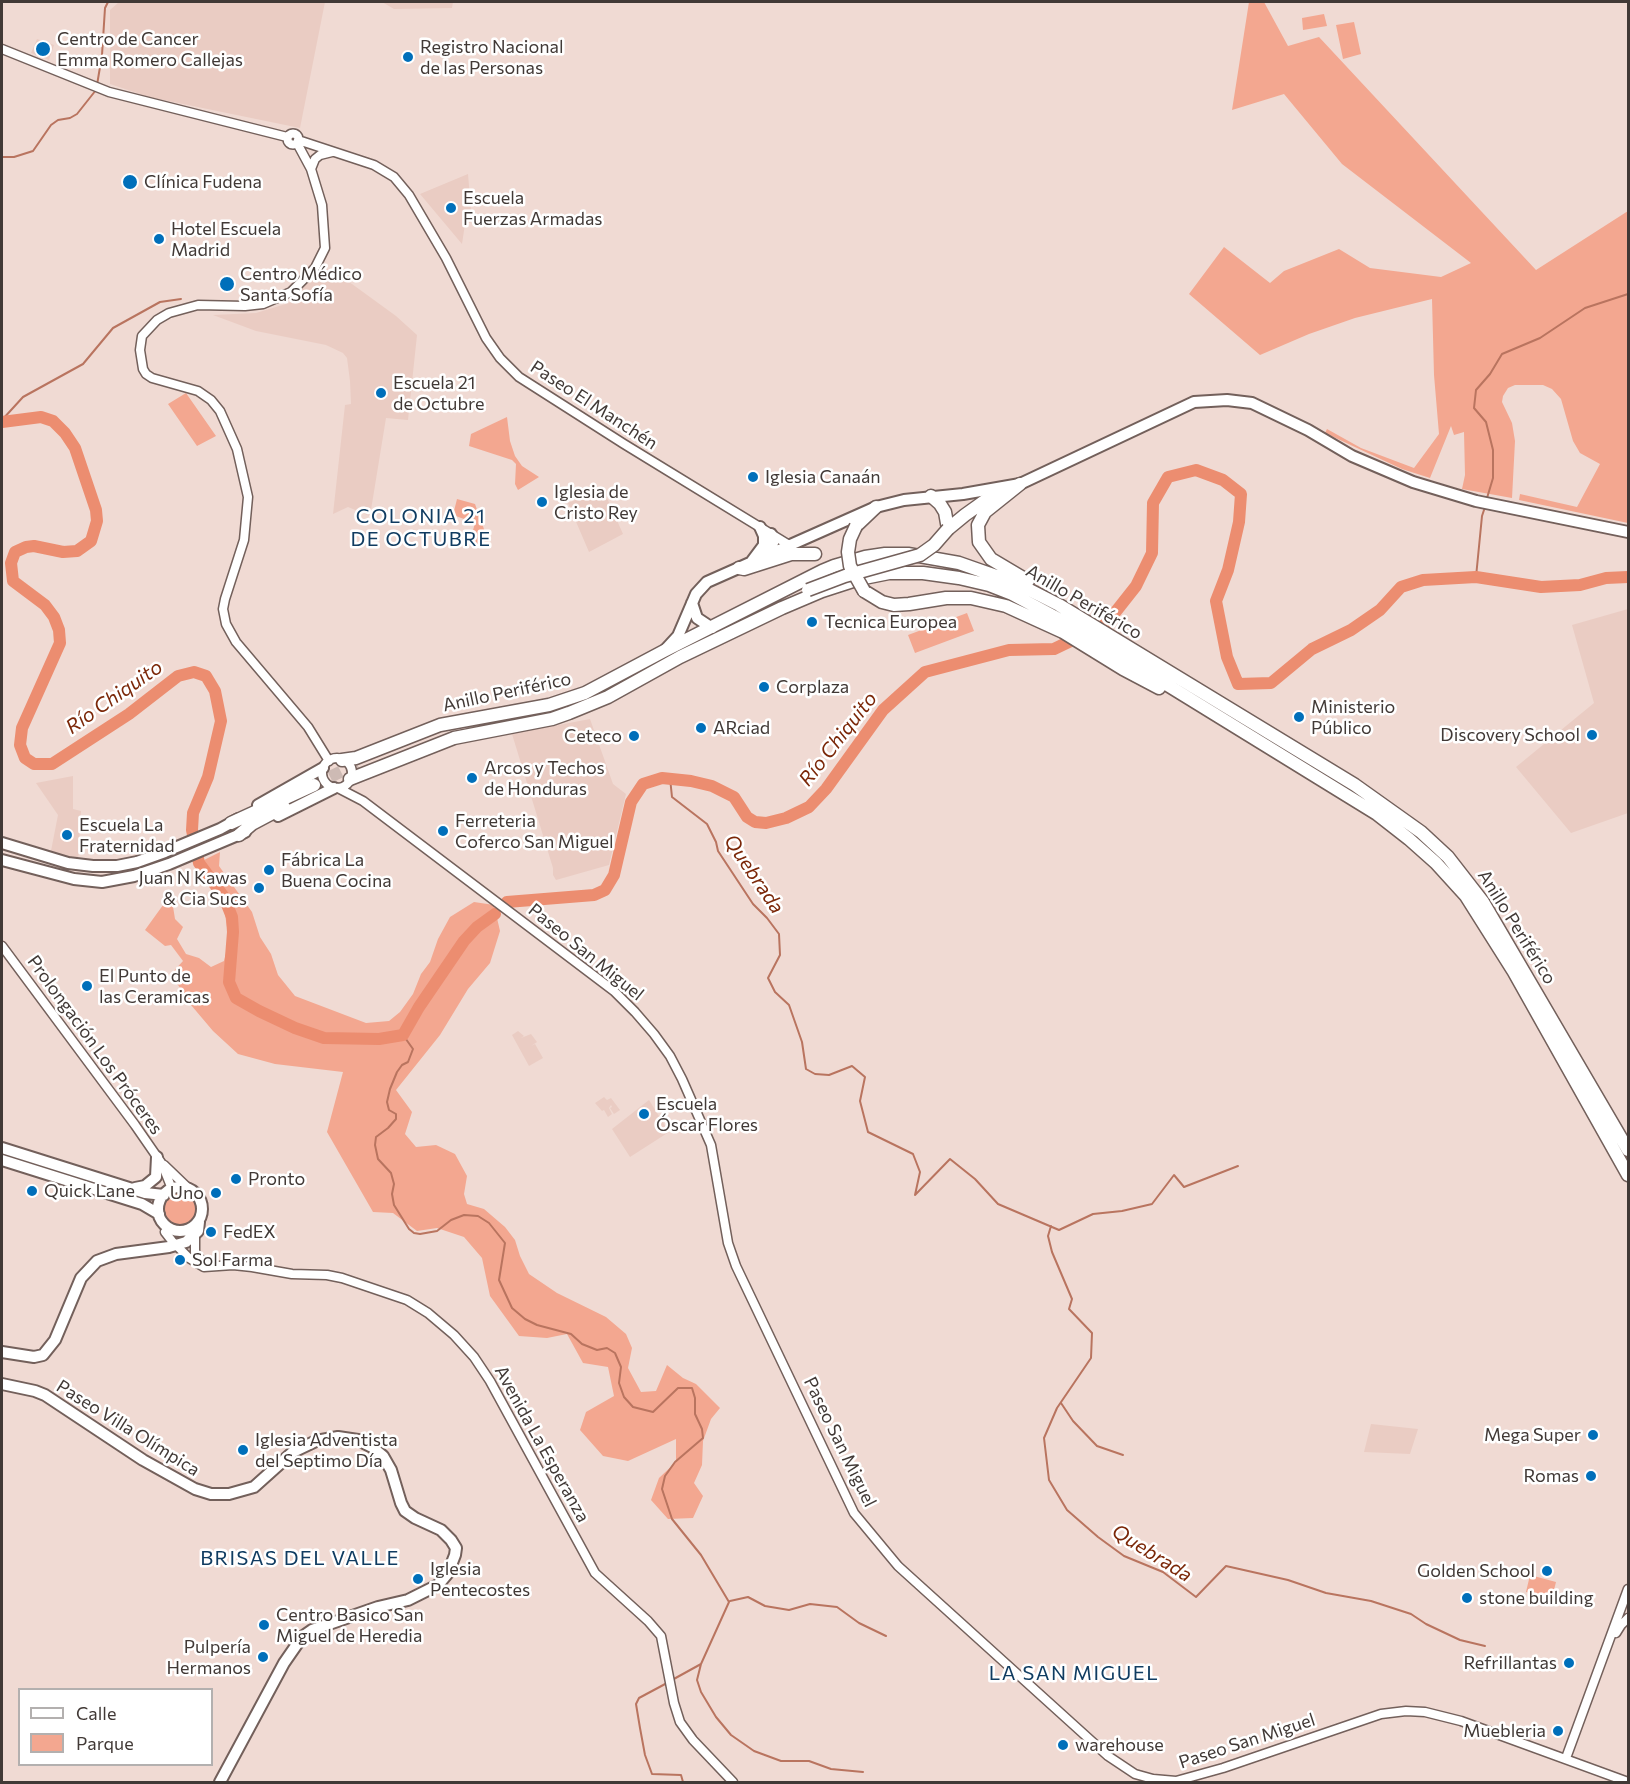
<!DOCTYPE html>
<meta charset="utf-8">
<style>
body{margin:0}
#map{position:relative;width:1630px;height:1784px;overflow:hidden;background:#f0dad3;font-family:Commissioner,sans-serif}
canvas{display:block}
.frame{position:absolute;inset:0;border:3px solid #413936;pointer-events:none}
.legend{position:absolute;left:18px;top:1688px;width:195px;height:78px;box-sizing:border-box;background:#fff;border:2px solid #b3b0af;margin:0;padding:8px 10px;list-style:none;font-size:18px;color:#413936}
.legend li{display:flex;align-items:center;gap:12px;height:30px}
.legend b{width:30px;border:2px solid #b3b0af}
</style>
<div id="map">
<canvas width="1630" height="1784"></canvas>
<div class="frame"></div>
<ul class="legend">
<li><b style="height:8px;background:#fff"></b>Calle</li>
<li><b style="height:16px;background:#f3a790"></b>Parque</li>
</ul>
</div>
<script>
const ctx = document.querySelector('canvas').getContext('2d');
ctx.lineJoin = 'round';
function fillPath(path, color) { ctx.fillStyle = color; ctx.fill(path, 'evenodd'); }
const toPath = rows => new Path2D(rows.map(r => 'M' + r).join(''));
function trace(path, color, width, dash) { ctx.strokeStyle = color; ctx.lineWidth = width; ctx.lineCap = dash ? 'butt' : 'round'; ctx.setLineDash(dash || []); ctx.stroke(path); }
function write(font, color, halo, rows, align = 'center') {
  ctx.font = font + ' Commissioner,sans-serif'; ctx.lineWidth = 5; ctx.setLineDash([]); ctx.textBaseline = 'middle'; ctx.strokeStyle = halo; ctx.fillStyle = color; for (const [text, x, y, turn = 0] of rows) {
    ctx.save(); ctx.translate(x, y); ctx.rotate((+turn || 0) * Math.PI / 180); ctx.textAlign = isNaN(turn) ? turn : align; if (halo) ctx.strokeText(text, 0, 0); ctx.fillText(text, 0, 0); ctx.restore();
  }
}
const built = toPath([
 [119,2,325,2,300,128,149,97,110,84,110,10],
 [382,2,453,2,452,8,394,9],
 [37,39,54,45,49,60,31,53],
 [468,174,472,222,465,224,462,244,420,194],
 [327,269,352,284,396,316,417,335,408,420,386,418,370,516,348,507,333,514,345,405,351,404,350,381,347,358,343,353,326,345,256,331,213,315,256,313,289,303,319,271],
 [603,489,623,534,589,552,568,503],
 [1628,609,1628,813,1571,833,1516,767,1594,703,1572,625],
 [590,719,613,784,626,794,609,865,556,880,553,875,553,868,512,734],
 [73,776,73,809,81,811,78,862,50,856,58,815,36,783],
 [518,1031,524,1036,521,1038,531,1034,537,1042,531,1046,535,1044,543,1058,529,1066,512,1035],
 [604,1097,607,1100,611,1098,620,1110,614,1114,610,1108,612,1107,611,1105,609,1108,612,1114,608,1117,604,1110,602,1111,595,1103],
 [649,1100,669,1132,630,1157,612,1129],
 [1371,1424,1418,1429,1410,1454,1364,1452]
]);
const green = toPath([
 [1249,2,1264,2,1288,46,1319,37,1536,270,1628,211,1628,523,1519,500,1520,494,1577,507,1600,464,1580,453,1573,441,1561,399,1552,389,1543,385,1515,385,1508,388,1503,396,1502,402,1512,423,1515,441,1512,498,1462,489,1465,475,1464,432,1454,435,1451,426,1430,478,1402,469,1325,433,1327,429,1361,448,1414,468,1439,434,1434,375,1432,299,1355,318,1309,334,1260,355,1189,294,1224,247,1270,283,1284,271,1339,249,1370,268,1441,277,1471,263,1342,164,1284,94,1232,110],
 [1324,14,1327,26,1303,30,1302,18],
 [1354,22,1361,54,1343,59,1336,25],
 [186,393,216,436,197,446,168,404],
 [507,417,510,441,515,456,522,466,539,477,518,490,515,484,516,464,512,460,469,446,471,434],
 [457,499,475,504,490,546,469,545,475,523,453,515],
 [967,613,974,631,915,653,908,635],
 [220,852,219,866,252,912,260,937,271,954,278,975,295,996,366,1023,389,1021,400,1012,413,994,421,974,430,962,438,939,450,917,474,902,494,905,500,931,490,963,468,989,440,1035,396,1090,412,1112,405,1134,416,1147,436,1145,455,1154,467,1176,464,1194,467,1204,484,1209,505,1227,515,1240,520,1256,529,1274,557,1293,606,1317,626,1334,632,1348,628,1368,641,1392,656,1391,667,1365,683,1378,696,1384,720,1408,711,1419,703,1441,702,1465,694,1483,703,1496,693,1518,668,1519,651,1500,659,1478,676,1462,676,1439,628,1461,603,1456,580,1430,586,1412,614,1396,608,1367,583,1363,567,1334,547,1338,519,1336,490,1296,482,1258,464,1237,437,1228,417,1231,393,1213,373,1212,327,1132,343,1072,275,1064,238,1054,213,1031,191,1005,171,974,183,961,171,945,165,946,145,930,171,894,175,919,183,927,177,939,186,954,199,958,211,967,224,961,229,940,224,908,204,874,204,860],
 '163 1209a18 18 0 1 1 36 0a18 18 0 1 1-36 0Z',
 [1530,1575,1556,1582,1552,1598,1526,1592]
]);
const stream = toPath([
 [97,85,102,55,105,8,108,2],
 [2,157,14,157,33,151,51,125,58,120,70,118,77,114,96,90],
 [2,420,23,397,83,364,113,328,160,302,181,299],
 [1487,498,1493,478,1493,450,1486,422,1474,408,1476,390,1490,374,1502,354,1540,338,1585,308,1628,294],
 [1476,577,1482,516,1485,507],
 [670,778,672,797,707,824,716,842,718,851,753,904,767,918,779,934,780,955,768,978,775,992,789,1005,802,1042,806,1069,815,1074,829,1075,852,1066,865,1077,860,1101,868,1132,913,1154,920,1172,915,1195,950,1159,975,1179,998,1204,1059,1230,1093,1214,1122,1211,1152,1204,1174,1175,1184,1187,1238,1166],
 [403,1035,413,1049,408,1062,402,1065,397,1072,390,1089,387,1102,389,1110,396,1114,396,1119,388,1128,376,1137,375,1145,378,1159,391,1173,394,1184,392,1194,394,1205,409,1229,414,1233,420,1234,437,1231,451,1220,464,1215,478,1216,489,1223,505,1243,499,1280,512,1308,525,1319,537,1325,571,1334,582,1344,597,1350,607,1348,615,1353,621,1367,619,1383,624,1397,633,1407,653,1412,678,1388,692,1388,695,1398,695,1414,702,1429,703,1438,675,1462,665,1476,662,1489,672,1519,701,1555,729,1602,701,1664,672,1680],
 [1051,1226,1048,1236,1052,1252,1072,1299,1069,1309,1092,1333,1091,1358,1057,1408,1044,1438,1049,1480,1067,1510,1098,1537,1124,1556,1163,1572,1196,1597,1226,1566,1288,1580,1326,1593,1371,1601,1411,1614,1426,1624,1460,1640,1485,1646],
 [1061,1403,1073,1421,1097,1446,1123,1455],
 [730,1601,748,1597,765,1606,789,1610,810,1604,837,1607,859,1623,886,1636],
 [701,1664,697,1680,701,1692,716,1717,731,1735,754,1751,781,1761,809,1761,831,1769,863,1772],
 [667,1683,639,1698,636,1704,640,1728,645,1755,652,1774,681,1775,683,1782]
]);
const river = toPath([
 [2,422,41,417,53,421,65,433,75,448,96,510,97,521,91,541,77,551,63,552,34,546,26,547,15,552,11,563,13,581,45,605,54,617,59,630,60,643,22,728,20,745,25,758,34,764,52,764,129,714,178,676,194,672,206,676,215,691,221,721,208,777,193,813,192,830,199,863,224,897,232,917,233,932,229,982,236,998,259,1011,295,1028,324,1038,379,1039,403,1035,419,1007,464,941,477,927,495,914],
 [507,902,594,895,605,890,614,875,631,802,643,784,662,778,691,781,712,786,734,797,747,817,755,822,766,823,786,818,809,807,826,789,883,710,925,672,1009,650,1054,649,1106,624,1136,586,1152,553,1153,503,1168,477,1196,470,1223,480,1241,494,1239,522,1228,570,1216,601,1227,657,1238,684,1271,683,1312,649,1351,630,1380,610,1401,587,1423,580,1476,577,1541,587,1580,585,1606,578,1628,577]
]);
const highwayTunnel = toPath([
 [314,785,358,763]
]);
const minor = toPath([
 [2,49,109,92,287,137],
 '287.5 139a5.5 5.5 0 1 1 11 0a5.5 5.5 0 1 1-11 0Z',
 [298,140,374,165,394,177,409,195,446,258,486,338,500,358,519,377,624,444,789,545],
 [297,143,311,169,322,205,325,248,315,268,291,292,263,304,245,306,198,305,169,313,157,320,142,336,140,350,143,369,146,374,152,378,198,391,211,400,220,411,237,449,248,497,244,540,225,599,223,609,226,624,236,642,308,727,329,761],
 [311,169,315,159,320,155,332,152],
 '322 773a15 15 0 1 1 30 0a15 15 0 1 1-30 0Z',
 [338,788,363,801,614,991,635,1012,654,1034,670,1056,682,1079,711,1145,728,1243,736,1266,854,1513,898,1566,1108,1756,1135,1774,1153,1779,1176,1781,1223,1768,1381,1714,1406,1711,1425,1712,1461,1721,1628,1782],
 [2,946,135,1125,162,1164,172,1189],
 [164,1165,190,1190],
 [165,1232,172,1241,189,1258,204,1267,233,1265,252,1267,292,1274,327,1275,342,1278,407,1300,428,1313,454,1335,474,1357,490,1381,595,1573,648,1621,661,1636,674,1703,680,1722,693,1740,733,1782],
 [195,1235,195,1252,199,1258,207,1265],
 [1616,1633,1621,1625,1628,1618],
 [1566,1758,1628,1589]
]);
const major = toPath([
 [769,554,774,540,771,534],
 [752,561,764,545,764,536,760,527],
 [692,603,697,618,712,628],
 [666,649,678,636,696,594,707,582,876,507,904,500,963,494,1020,484,1194,402,1227,400,1252,403,1308,430,1352,456,1413,482,1476,501,1628,532],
 [258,805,323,768],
 [278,816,334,788],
 [2,843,68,863,93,866,117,866,137,862,165,852,220,829,238,819],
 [2,860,74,879,102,882,134,876,169,864,245,832],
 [2,1148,145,1193,164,1195],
 [2,1160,142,1204,159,1214],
 '158 1209a22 22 0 1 1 44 0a22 22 0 1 1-44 0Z',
 [135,1188,145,1186,156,1177,157,1157],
 [2,1352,34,1357,43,1355,55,1340,81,1278,97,1261,116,1254,169,1247,186,1242,198,1231,199,1222],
 [2,1384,35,1391,45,1395,143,1460,195,1489,211,1494,229,1494,254,1487,293,1452,316,1441,338,1437,358,1440,372,1447,383,1456,391,1470,401,1503,405,1511,415,1518,441,1530,451,1540,456,1548,455,1555,448,1573,438,1585,408,1600,378,1607,312,1630,302,1637,284,1663,220,1782]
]);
const highway = toPath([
 [1020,484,985,512,978,525,979,542,991,559,1028,581],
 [931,496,940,504,945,512,948,529],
 [856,526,876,507],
 [948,529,965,515,986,500,1000,493],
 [739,568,744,569,791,554,815,554],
 [864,591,882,602,894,605,909,604,946,598,971,598,1006,606,1063,632,1123,669,1159,688],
 [342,760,356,758,440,725,549,705,585,693,664,651,822,571,834,566,865,557,885,554,908,554,959,563,1016,583,1059,605,1355,785,1421,832,1448,857,1483,902,1628,1150],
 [350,779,454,738,552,719,569,713,608,697,680,657,782,608,822,591,859,579,889,573,923,573,959,578,989,585,1012,594,1070,625,1377,814,1409,839,1436,863,1466,896,1514,972,1628,1175],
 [231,823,314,785],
 [239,835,252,824,284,807]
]);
const highwayBridge = toPath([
 [856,526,850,539,848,552,850,566,864,591],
 [808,590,845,576,920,555,934,545,948,529]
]);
const markers = [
 [43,49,8,"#006fba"],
 [408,57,6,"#006fba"],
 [130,182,8,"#006fba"],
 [451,208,6,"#006fba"],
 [159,239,6,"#006fba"],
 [227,284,8,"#006fba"],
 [381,393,6,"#006fba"],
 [753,477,6,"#006fba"],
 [542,502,6,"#006fba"],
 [812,622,6,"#006fba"],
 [764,687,6,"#006fba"],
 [1299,717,6,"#006fba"],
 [701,728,6,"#006fba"],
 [1592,735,6,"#006fba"],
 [634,736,6,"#006fba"],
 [472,778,6,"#006fba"],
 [443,831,6,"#006fba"],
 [67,835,6,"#006fba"],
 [269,870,6,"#006fba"],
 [259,888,6,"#006fba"],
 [87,986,6,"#006fba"],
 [644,1114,6,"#006fba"],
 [236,1179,6,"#006fba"],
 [32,1191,6,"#006fba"],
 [216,1193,6,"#006fba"],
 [211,1232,6,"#006fba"],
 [180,1260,6,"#006fba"],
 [1593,1435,6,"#006fba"],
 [243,1450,6,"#006fba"],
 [1591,1476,6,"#006fba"],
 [1547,1571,6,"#006fba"],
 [418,1579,6,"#006fba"],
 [1467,1598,6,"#006fba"],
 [264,1625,6,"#006fba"],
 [263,1657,6,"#006fba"],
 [1569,1663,6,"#006fba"],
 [1558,1731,6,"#006fba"],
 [1063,1745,6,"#006fba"]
];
const poiNames = [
 ["Centro de Cancer",57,39],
 ["Emma Romero Callejas",57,60],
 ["Registro Nacional",420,47],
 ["de las Personas",420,68],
 ["Clínica Fudena",144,182],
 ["Escuela",463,198],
 ["Fuerzas Armadas",463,219],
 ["Hotel Escuela",171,229],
 ["Madrid",171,250],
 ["Centro Médico",240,274],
 ["Santa Sofía",240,295],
 ["Escuela 21",393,383],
 ["de Octubre",393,404],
 ["Iglesia Canaán",765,477],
 ["Iglesia de",554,492],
 ["Cristo Rey",554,513],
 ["Tecnica Europea",824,622],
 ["Corplaza",776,687],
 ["Ministerio",1311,707],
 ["Público",1311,728],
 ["ARciad",713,728],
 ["Discovery School",1580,735,"right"],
 ["Ceteco",622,736,"right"],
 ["Arcos y Techos",484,768],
 ["de Honduras",484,789],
 ["Ferreteria",455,821],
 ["Coferco San Miguel",455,842],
 ["Escuela La",79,825],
 ["Fraternidad",79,846],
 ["Fábrica La",281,860],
 ["Buena Cocina",281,881],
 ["Juan N Kawas",247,878,"right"],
 ["& Cia Sucs",247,899,"right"],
 ["El Punto de",99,976],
 ["las Ceramicas",99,997],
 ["Escuela",656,1104],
 ["Óscar Flores",656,1125],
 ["Pronto",248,1179],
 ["Quick Lane",44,1191],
 ["Uno",204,1193,"right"],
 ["FedEX",223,1232],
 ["Sol Farma",192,1260],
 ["Mega Super",1581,1435,"right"],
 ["Iglesia Adventista",255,1440],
 ["del Septimo Día",255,1461],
 ["Romas",1579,1476,"right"],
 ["Iglesia",430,1569],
 ["Pentecostes",430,1590],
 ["Golden School",1535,1571,"right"],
 ["stone building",1479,1598],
 ["Centro Basico San",276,1615],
 ["Miguel de Heredia",276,1636],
 ["Pulpería",251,1647,"right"],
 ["Hermanos",251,1668,"right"],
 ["Refrillantas",1557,1663,"right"],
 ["Muebleria",1546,1731,"right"],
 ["warehouse",1075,1745]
];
const streetNames = [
 ["Paseo El Manchén",594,405,33],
 ["Anillo Periférico",1084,602,30],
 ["Anillo Periférico",507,692,-12],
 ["Anillo Periférico",1517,927,58],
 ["Paseo San Miguel",586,952,39],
 ["Prolongación Los Próceres",95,1045,54],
 ["Paseo Villa Olímpica",128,1428,32],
 ["Paseo San Miguel",840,1442,64],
 ["Avenida La Esperanza",542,1444,61],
 ["Paseo San Miguel",1247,1741,-18]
];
const neighbourhoodNames = [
 ["COLONIA 21",421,516],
 ["DE OCTUBRE",421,539],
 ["BRISAS DEL VALLE",300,1558],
 ["LA SAN MIGUEL",1074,1673]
];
const waterNames = [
 ["Río Chiquito",114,697,-35],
 ["Río Chiquito",838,739,-52],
 ["Quebrada",754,874,56],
 ["Quebrada",1152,1553,32]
];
fillPath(built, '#eaccc3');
fillPath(green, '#f3a790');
trace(stream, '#b9745f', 2);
trace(river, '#ec8d70', 12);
trace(highwayTunnel, '#cdbab4', 12, [12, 6]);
trace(minor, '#73605b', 11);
trace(major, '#73605b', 14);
trace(highway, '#73605b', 15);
trace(minor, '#fff', 8);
trace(major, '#fff', 10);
trace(highway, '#fff', 12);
trace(highwayBridge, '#73605b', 15, []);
trace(highwayBridge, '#fff', 12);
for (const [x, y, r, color] of markers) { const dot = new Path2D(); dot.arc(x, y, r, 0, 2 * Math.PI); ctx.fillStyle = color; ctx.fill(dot); trace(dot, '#fff', 2); }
write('18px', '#413936', '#fff', poiNames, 'left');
write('18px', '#413936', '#fff', streetNames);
ctx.letterSpacing = '1.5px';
write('20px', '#103c61', '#fff', neighbourhoodNames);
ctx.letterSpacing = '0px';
write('italic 20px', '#7b2708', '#fff', waterNames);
</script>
